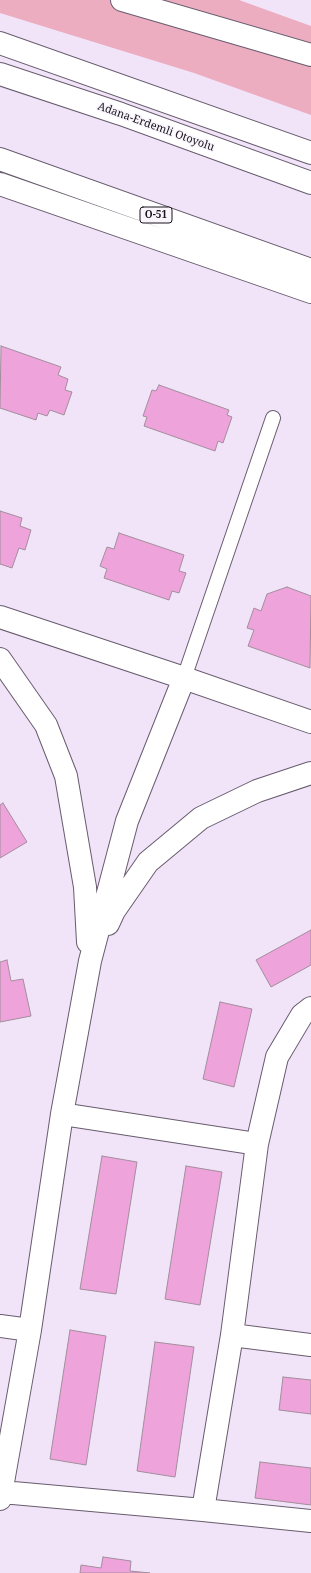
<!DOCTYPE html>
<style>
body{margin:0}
canvas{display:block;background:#f1e4f9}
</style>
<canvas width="311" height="1573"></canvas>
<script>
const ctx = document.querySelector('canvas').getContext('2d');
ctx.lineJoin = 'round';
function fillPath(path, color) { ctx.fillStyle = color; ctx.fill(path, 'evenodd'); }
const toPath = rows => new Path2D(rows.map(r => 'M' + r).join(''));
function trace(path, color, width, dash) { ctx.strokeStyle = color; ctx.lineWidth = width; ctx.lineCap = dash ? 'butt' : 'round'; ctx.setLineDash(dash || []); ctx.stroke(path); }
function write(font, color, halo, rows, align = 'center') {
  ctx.font = font + ' "Noto Serif",serif'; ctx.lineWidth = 3; ctx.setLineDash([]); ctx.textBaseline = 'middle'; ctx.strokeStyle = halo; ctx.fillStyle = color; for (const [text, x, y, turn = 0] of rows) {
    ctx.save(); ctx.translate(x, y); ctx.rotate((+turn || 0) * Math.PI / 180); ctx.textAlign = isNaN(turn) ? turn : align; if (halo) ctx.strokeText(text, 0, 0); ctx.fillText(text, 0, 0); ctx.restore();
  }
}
const green = toPath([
 [0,0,239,0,311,26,311,115,194,73,0,13]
]);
const building = toPath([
 [1,346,61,367,58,375,68,379,65,390,72,392,64,415,50,410,47,416,38,413,36,420,0,408,1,346],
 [159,385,229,410,227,415,232,417,223,443,218,441,215,451,144,426,147,417,143,416,152,390,156,391,159,385],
 [0,511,22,518,20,526,31,530,25,550,19,548,12,568,0,564,0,511],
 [119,533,184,555,179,571,186,573,179,593,172,591,169,600,104,578,107,569,100,566,107,547,114,549,119,533],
 [287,587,311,596,310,668,248,646,254,630,247,628,254,608,261,611,267,594,287,587],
 [3,803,27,842,0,858,0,805,3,803],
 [311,930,311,965,271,987,256,960,311,930],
 [7,960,11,981,23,979,31,1016,0,1022,0,962,7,960],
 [220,1002,252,1009,234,1087,203,1079,220,1002],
 [102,1156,137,1162,116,1294,80,1289,102,1156],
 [186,1166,222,1172,200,1305,165,1299,186,1166],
 [70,1330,106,1336,86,1465,50,1459,70,1330],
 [155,1342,194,1347,175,1477,137,1471,155,1342],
 [283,1377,311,1380,311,1414,279,1410,283,1377],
 [260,1462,311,1468,311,1505,255,1498,260,1462],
 [103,1557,131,1561,130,1571,150,1573,80,1573,81,1565,101,1568,103,1557]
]);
const service = toPath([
 [184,678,273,418]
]);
const minor = toPath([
 [122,0,311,55],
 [0,617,184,678,311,722],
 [0,659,46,725,66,776,85,887,88,942],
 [108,924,114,911,148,862,201,818,257,791,311,773],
 [257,1144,277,1057,302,1015,311,1008],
 [0,1326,30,1330],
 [232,1335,311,1345],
 [2,1492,203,1510,232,1335,257,1144,62,1114],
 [0,1499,30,1330,62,1114,90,961,127,821,184,678],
 [203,1510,311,1521]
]);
const motorway = toPath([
 [0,43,311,153],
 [0,74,121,114,311,183],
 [0,159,311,270],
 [0,184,311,292]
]);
const shields = [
 [156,215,32]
];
const shieldNames = [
 ["O-51",156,215]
];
const streetNames = [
 ["Adana-Erdemli Otoyolu",156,127,20]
];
fillPath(green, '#ecadc1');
fillPath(building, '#eea3db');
trace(building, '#a28e9c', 1);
trace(service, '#685c6e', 16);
trace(minor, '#685c6e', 24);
trace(motorway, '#685c6e', 24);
trace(service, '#fff', 14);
trace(minor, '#fff', 22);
trace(motorway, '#fff', 22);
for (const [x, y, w] of shields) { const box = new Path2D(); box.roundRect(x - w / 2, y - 8, w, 16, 3); ctx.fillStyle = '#faf5fd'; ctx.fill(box); trace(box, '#18141b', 1); }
write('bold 10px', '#18141b', null, shieldNames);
write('11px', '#18141b', '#faf5fd', streetNames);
</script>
